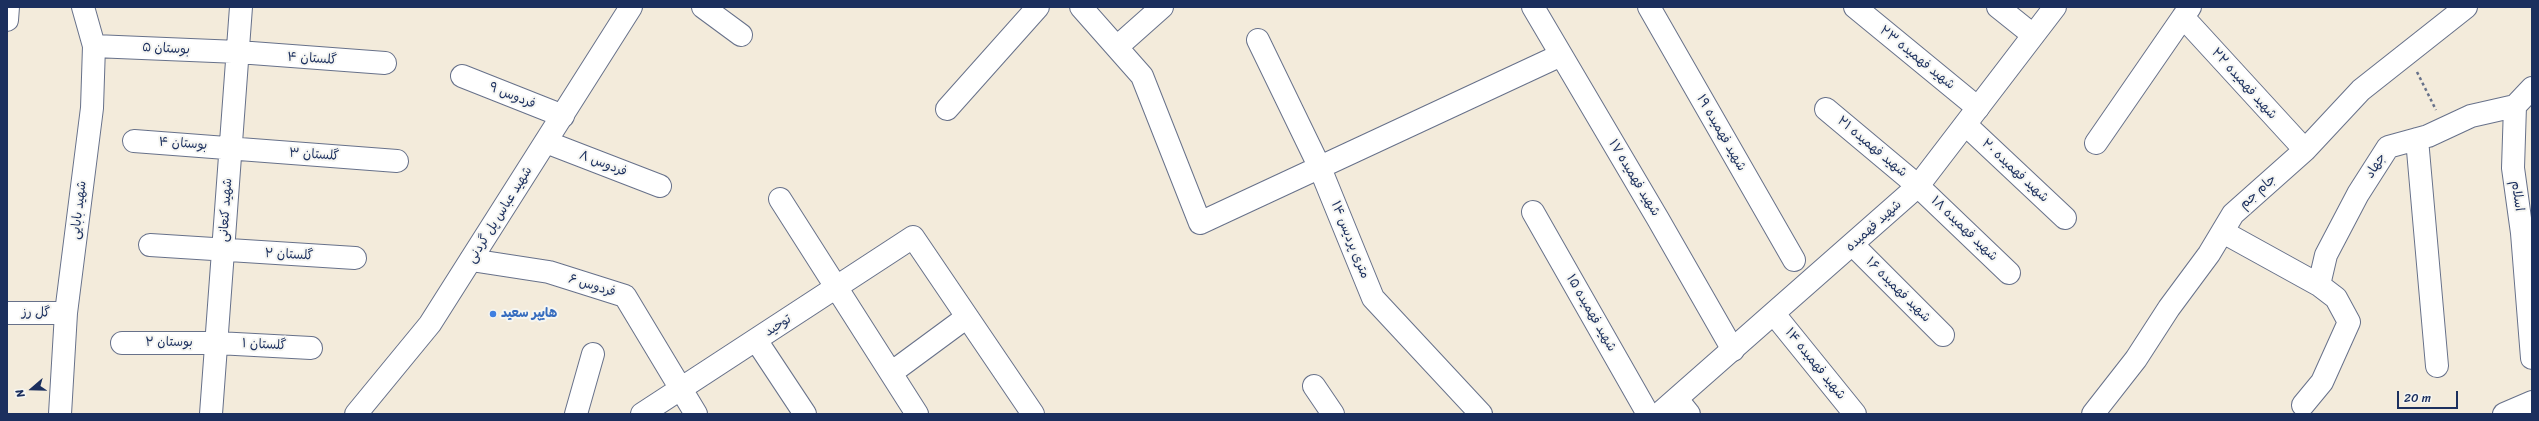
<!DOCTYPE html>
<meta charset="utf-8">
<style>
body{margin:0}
#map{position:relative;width:2539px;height:421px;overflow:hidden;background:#f3ebdb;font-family:Sriracha,sans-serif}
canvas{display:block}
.frame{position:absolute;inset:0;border:8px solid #1b2f5e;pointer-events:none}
.north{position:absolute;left:12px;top:369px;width:40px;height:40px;-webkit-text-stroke:3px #f6f6f2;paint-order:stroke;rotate:250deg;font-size:11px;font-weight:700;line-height:16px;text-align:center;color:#1b2f5e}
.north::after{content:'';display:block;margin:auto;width:14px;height:18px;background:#1b2f5e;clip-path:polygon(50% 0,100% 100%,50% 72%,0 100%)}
.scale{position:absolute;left:2397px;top:391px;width:61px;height:18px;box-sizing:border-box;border:2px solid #1b2f5e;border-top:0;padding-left:5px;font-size:12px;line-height:14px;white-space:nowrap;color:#1b2f5e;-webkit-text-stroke:3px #f6f6f2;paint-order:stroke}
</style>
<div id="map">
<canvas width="2539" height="421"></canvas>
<div class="frame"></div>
<div class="north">N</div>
<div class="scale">20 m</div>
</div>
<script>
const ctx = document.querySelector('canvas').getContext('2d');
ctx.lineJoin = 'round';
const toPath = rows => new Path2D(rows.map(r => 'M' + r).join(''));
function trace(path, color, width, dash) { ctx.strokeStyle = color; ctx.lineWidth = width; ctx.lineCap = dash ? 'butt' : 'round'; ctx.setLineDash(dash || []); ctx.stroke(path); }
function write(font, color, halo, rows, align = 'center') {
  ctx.font = font + ' Sriracha,"Playpen Sans Arabic",sans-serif'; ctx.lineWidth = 4; ctx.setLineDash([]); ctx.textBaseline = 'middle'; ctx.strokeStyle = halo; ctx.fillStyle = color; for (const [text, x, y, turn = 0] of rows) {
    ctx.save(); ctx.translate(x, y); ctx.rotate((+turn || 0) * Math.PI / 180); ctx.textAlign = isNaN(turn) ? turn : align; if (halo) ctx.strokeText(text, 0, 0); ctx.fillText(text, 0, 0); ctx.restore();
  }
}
const path = toPath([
 [2417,72,2436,110]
]);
const minor = toPath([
 [703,7,741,35],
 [1081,7,1142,76,1200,223,1561,55],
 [1533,7,1658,219,1733,350],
 [1649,7,1794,260],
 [1855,7,1978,108],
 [1998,7,2033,35],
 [2190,7,2183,17,2305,150],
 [7,20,8,7],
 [1258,40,1320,168,1373,298,1481,414],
 [94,46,238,52,385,63],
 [1117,47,1162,7],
 [462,76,563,116],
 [2515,106,2513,168,2522,233,2532,358],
 [947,109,1038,7],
 [1826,109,1918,186,2009,273],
 [1966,125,2065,218],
 [2417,139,2437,366],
 [134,141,397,161],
 [546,142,660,186],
 [2096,143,2183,17],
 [780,199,917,414],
 [1533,212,1648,414],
 [2223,232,2319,285],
 [150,245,355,258],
 [1853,245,1943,335],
 [471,260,549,272,625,296,696,414],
 [7,313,66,313],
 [1774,314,1855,414],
 [756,340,805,414],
 [122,343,217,343,311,348],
 [891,373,967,317],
 [1314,386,1333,414],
 [1677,399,1689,414],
 [2303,405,2322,382,2349,322,2336,298,2319,285,2326,255,2358,194,2388,147,2428,136,2471,116,2515,106,2532,88],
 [60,414,66,313,92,108,94,46,83,7],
 [211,414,241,7],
 [576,414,593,354],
 [642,414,913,237,1033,414],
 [2093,414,2136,359,2169,308,2209,254,2233,214,2305,150,2361,90,2466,7],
 [2504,414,2532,402]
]);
const tertiary = toPath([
 [356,414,430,324,631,7],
 [1659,414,1918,186,2055,7]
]);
const markers = [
 [493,314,4,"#3f7fe0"]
];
const streetNames = [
 ["بوستان ۵",166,49,3],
 ["شهید فهمیده ۲۳",1917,58,39],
 ["گلستان ۴",312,59,4],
 ["شهید فهمیده ۲۲",2244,84,48],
 ["فردوس ۹",512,96,22],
 ["شهید فهمیده ۱۹",1721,133,60],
 ["بوستان ۴",183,144,4],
 ["شهید فهمیده ۲۱",1872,147,40],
 ["گلستان ۳",314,155,4],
 ["فردوس ۸",603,164,21],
 ["جهاد",2376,166,-58],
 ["شهید فهمیده ۲۰",2015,171,43],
 ["شهید فهمیده ۱۷",1634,178,59],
 ["جام جم",2258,192,-42],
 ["اسلام",2517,196,82],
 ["شهید بابایی",79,210,-83],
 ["شهید کنعانی",226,210,-86],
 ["شهید عباس پل گردنی",500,215,-58],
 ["شهید فهمیده",1874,226,-42],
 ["شهید فهمیده ۱۸",1964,229,44],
 ["۱۴ متری پردیس",1350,240,68],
 ["گلستان ۲",289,255,3],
 ["فردوس ۶",592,286,17],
 ["شهید فهمیده ۱۶",1898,290,45],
 ["گل رز",36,313,1],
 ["شهید فهمیده ۱۵",1591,313,60],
 ["توحید",778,326,-33],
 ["بوستان ۲",169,343],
 ["گلستان ۱",264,345,3],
 ["شهید فهمیده ۱۴",1815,364,51]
];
const shopNames = [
 ["هایپر سعید",501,314]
];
trace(minor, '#67718a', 24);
trace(tertiary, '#67718a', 24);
trace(path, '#67718a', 2.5, [3, 3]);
trace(minor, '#fff', 22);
trace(tertiary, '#fff', 22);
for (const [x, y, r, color] of markers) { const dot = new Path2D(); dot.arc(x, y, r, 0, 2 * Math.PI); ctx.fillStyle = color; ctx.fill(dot); trace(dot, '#f6f6f2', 1.5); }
write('13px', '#1b2f5e', '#f6f6f2', streetNames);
write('bold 13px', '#366cbe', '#f6f6f2', shopNames, 'left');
</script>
